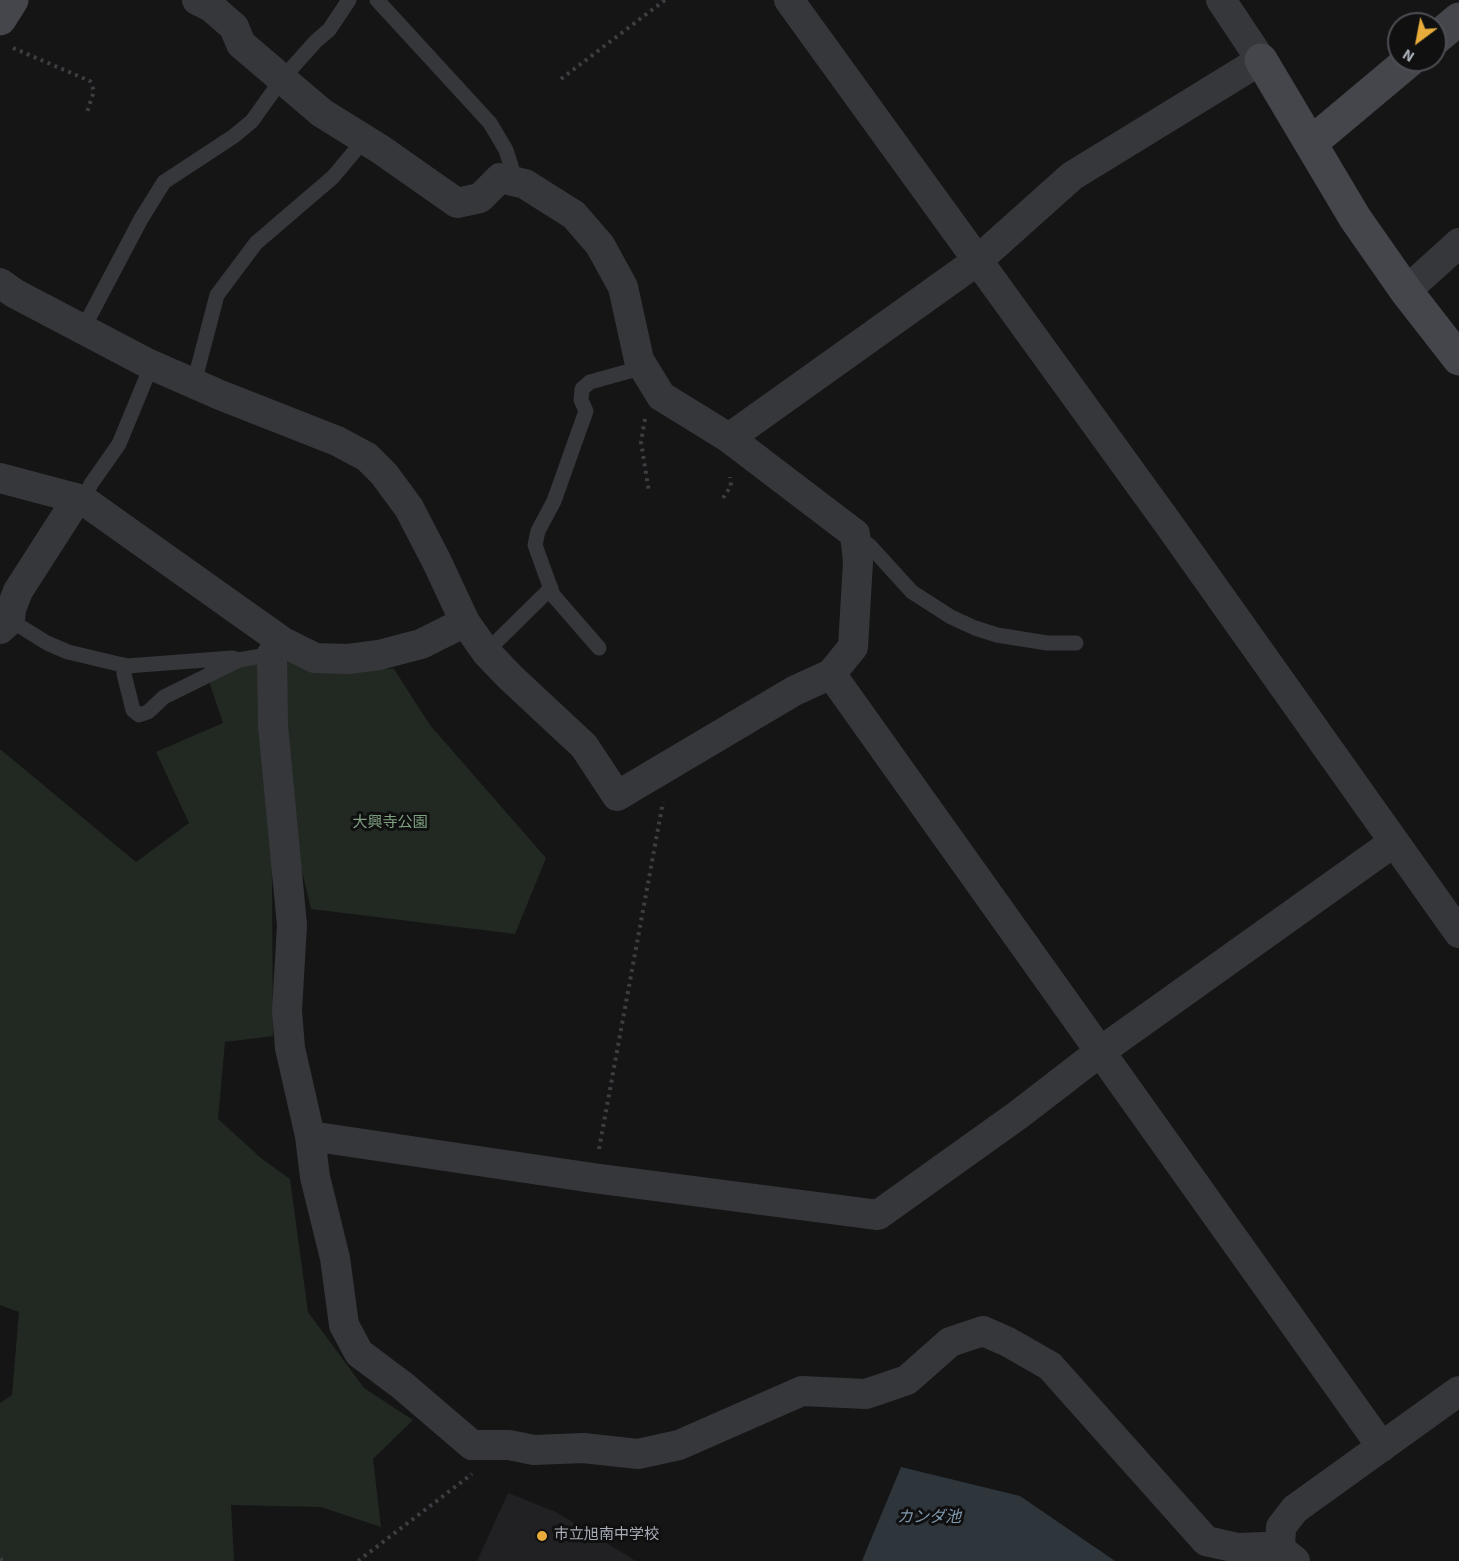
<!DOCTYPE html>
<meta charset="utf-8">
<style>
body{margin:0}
#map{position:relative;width:1459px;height:1561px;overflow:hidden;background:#151516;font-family:"Source Sans 3",sans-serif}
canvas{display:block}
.north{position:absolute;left:1387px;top:12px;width:60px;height:60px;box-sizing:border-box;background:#101011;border:2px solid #4c4e53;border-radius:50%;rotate:212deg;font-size:16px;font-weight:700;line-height:24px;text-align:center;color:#a7acb6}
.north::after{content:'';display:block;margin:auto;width:21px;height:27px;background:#e8ac3b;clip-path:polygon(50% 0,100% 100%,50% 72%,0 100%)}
</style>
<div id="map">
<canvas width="1459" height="1561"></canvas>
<div class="north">N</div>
</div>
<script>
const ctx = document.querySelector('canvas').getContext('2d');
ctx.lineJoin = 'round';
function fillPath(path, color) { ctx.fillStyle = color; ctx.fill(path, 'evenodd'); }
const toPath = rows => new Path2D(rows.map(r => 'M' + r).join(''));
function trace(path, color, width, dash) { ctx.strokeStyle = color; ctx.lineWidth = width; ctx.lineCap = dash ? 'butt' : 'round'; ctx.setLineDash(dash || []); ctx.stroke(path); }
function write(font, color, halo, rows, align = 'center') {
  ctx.font = font + ' "Source Sans 3","Noto Sans JP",sans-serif'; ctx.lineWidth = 6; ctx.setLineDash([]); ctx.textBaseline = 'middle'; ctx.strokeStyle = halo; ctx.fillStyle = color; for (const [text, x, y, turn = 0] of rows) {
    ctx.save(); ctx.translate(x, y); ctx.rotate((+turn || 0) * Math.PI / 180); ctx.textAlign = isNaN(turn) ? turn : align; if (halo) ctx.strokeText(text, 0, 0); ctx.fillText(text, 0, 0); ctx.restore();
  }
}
const built = toPath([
 [508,1493,556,1512,636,1561,477,1561]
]);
const green = toPath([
 [277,659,394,669,430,725,546,858,515,934,311,909,271,742,273,1036,225,1042,218,1119,261,1158,290,1179,308,1312,364,1388,413,1420,373,1459,381,1527,321,1507,231,1505,234,1561,0,1561,0,1403,12,1395,19,1312,0,1305,0,749,136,862,189,823,156,752,223,723,203,664]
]);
const water = toPath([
 [901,1467,1020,1496,1115,1561,862,1561]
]);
const path = toPath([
 [13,48,90,81,94,91,87,112],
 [561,79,665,0],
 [645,419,641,442,649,492],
 [723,498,731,486,730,477],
 [599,1149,663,802],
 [0,1559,4,1561],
 [358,1561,472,1474]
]);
const lane = toPath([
 [377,0,490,123,506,150,516,182],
 [83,329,141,219,164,182,234,136,252,121,282,79,316,41,329,30,349,0],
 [194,383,217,295,256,243,333,177,364,140],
 [83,500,91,484,119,444,152,364],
 [857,536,871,547,912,592,951,617,975,628,997,635,1047,643,1076,643],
 [10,620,47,643,68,652,127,666,232,658,239,660,272,654],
 [599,648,553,595,535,545,538,531,554,501,586,411,581,400,582,389,590,382,644,367],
 [486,652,551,588],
 [124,665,124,674,133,710,139,715,148,712,164,697,239,660]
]);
const street = toPath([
 [789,0,1170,526,1459,933],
 [0,283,14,293,147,363,220,395,337,441,367,457,384,474,409,508,437,562,465,622,486,652,510,677,584,746,617,796,794,691,831,674,853,647,858,562,855,534,729,438,661,396,639,360,623,287,600,245,574,215,525,184,500,178,480,198,457,203,380,149,322,113,241,44,234,27,211,7,197,0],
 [1406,291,1459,243],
 [729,438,977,261,1072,176,1261,60,1221,0],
 [0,478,83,500,283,642,315,658,348,659,379,655,421,644,465,622],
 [0,629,10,620,11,609,18,591,77,499],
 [283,642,272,654,273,726,292,925,287,1011,290,1048,310,1136,315,1177,335,1258,344,1325,359,1353,403,1386,472,1445,509,1445,534,1450,583,1448,638,1454,679,1445,802,1391,866,1394,907,1380,950,1342,983,1331,1008,1342,1050,1366,1206,1541,1237,1548,1264,1547,1280,1549,1295,1561],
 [831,674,1382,1447],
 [310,1136,593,1178,878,1215,1018,1115,1101,1051,1394,842],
 [1280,1549,1281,1527,1295,1509,1459,1391]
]);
const secondary = toPath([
 [0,19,12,0],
 [1435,39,1459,19],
 [1261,60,1355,218,1406,291,1459,359],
 [1311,143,1410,60]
]);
const markers = [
 [542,1536,6,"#e8ac3b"]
];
const parkNames = [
 ["大興寺公園",390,824]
];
const poiNames = [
 ["市立旭南中学校",554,1536]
];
const waterNames = [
 ["カンダ池",929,1518]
];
fillPath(built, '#212123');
fillPath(green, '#212922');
fillPath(water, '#2e363c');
trace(path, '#3c3e42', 4, [3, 4.5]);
trace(lane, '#36373b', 15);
trace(street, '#36373b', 30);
trace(secondary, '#44464b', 33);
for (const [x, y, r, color] of markers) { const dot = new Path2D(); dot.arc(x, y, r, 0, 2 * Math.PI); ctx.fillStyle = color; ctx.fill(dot); trace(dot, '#101011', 2); }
write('15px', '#7fa081', '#101011', parkNames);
write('15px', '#a7acb6', '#101011', poiNames, 'left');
write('italic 16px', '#809aaf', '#101011', waterNames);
</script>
